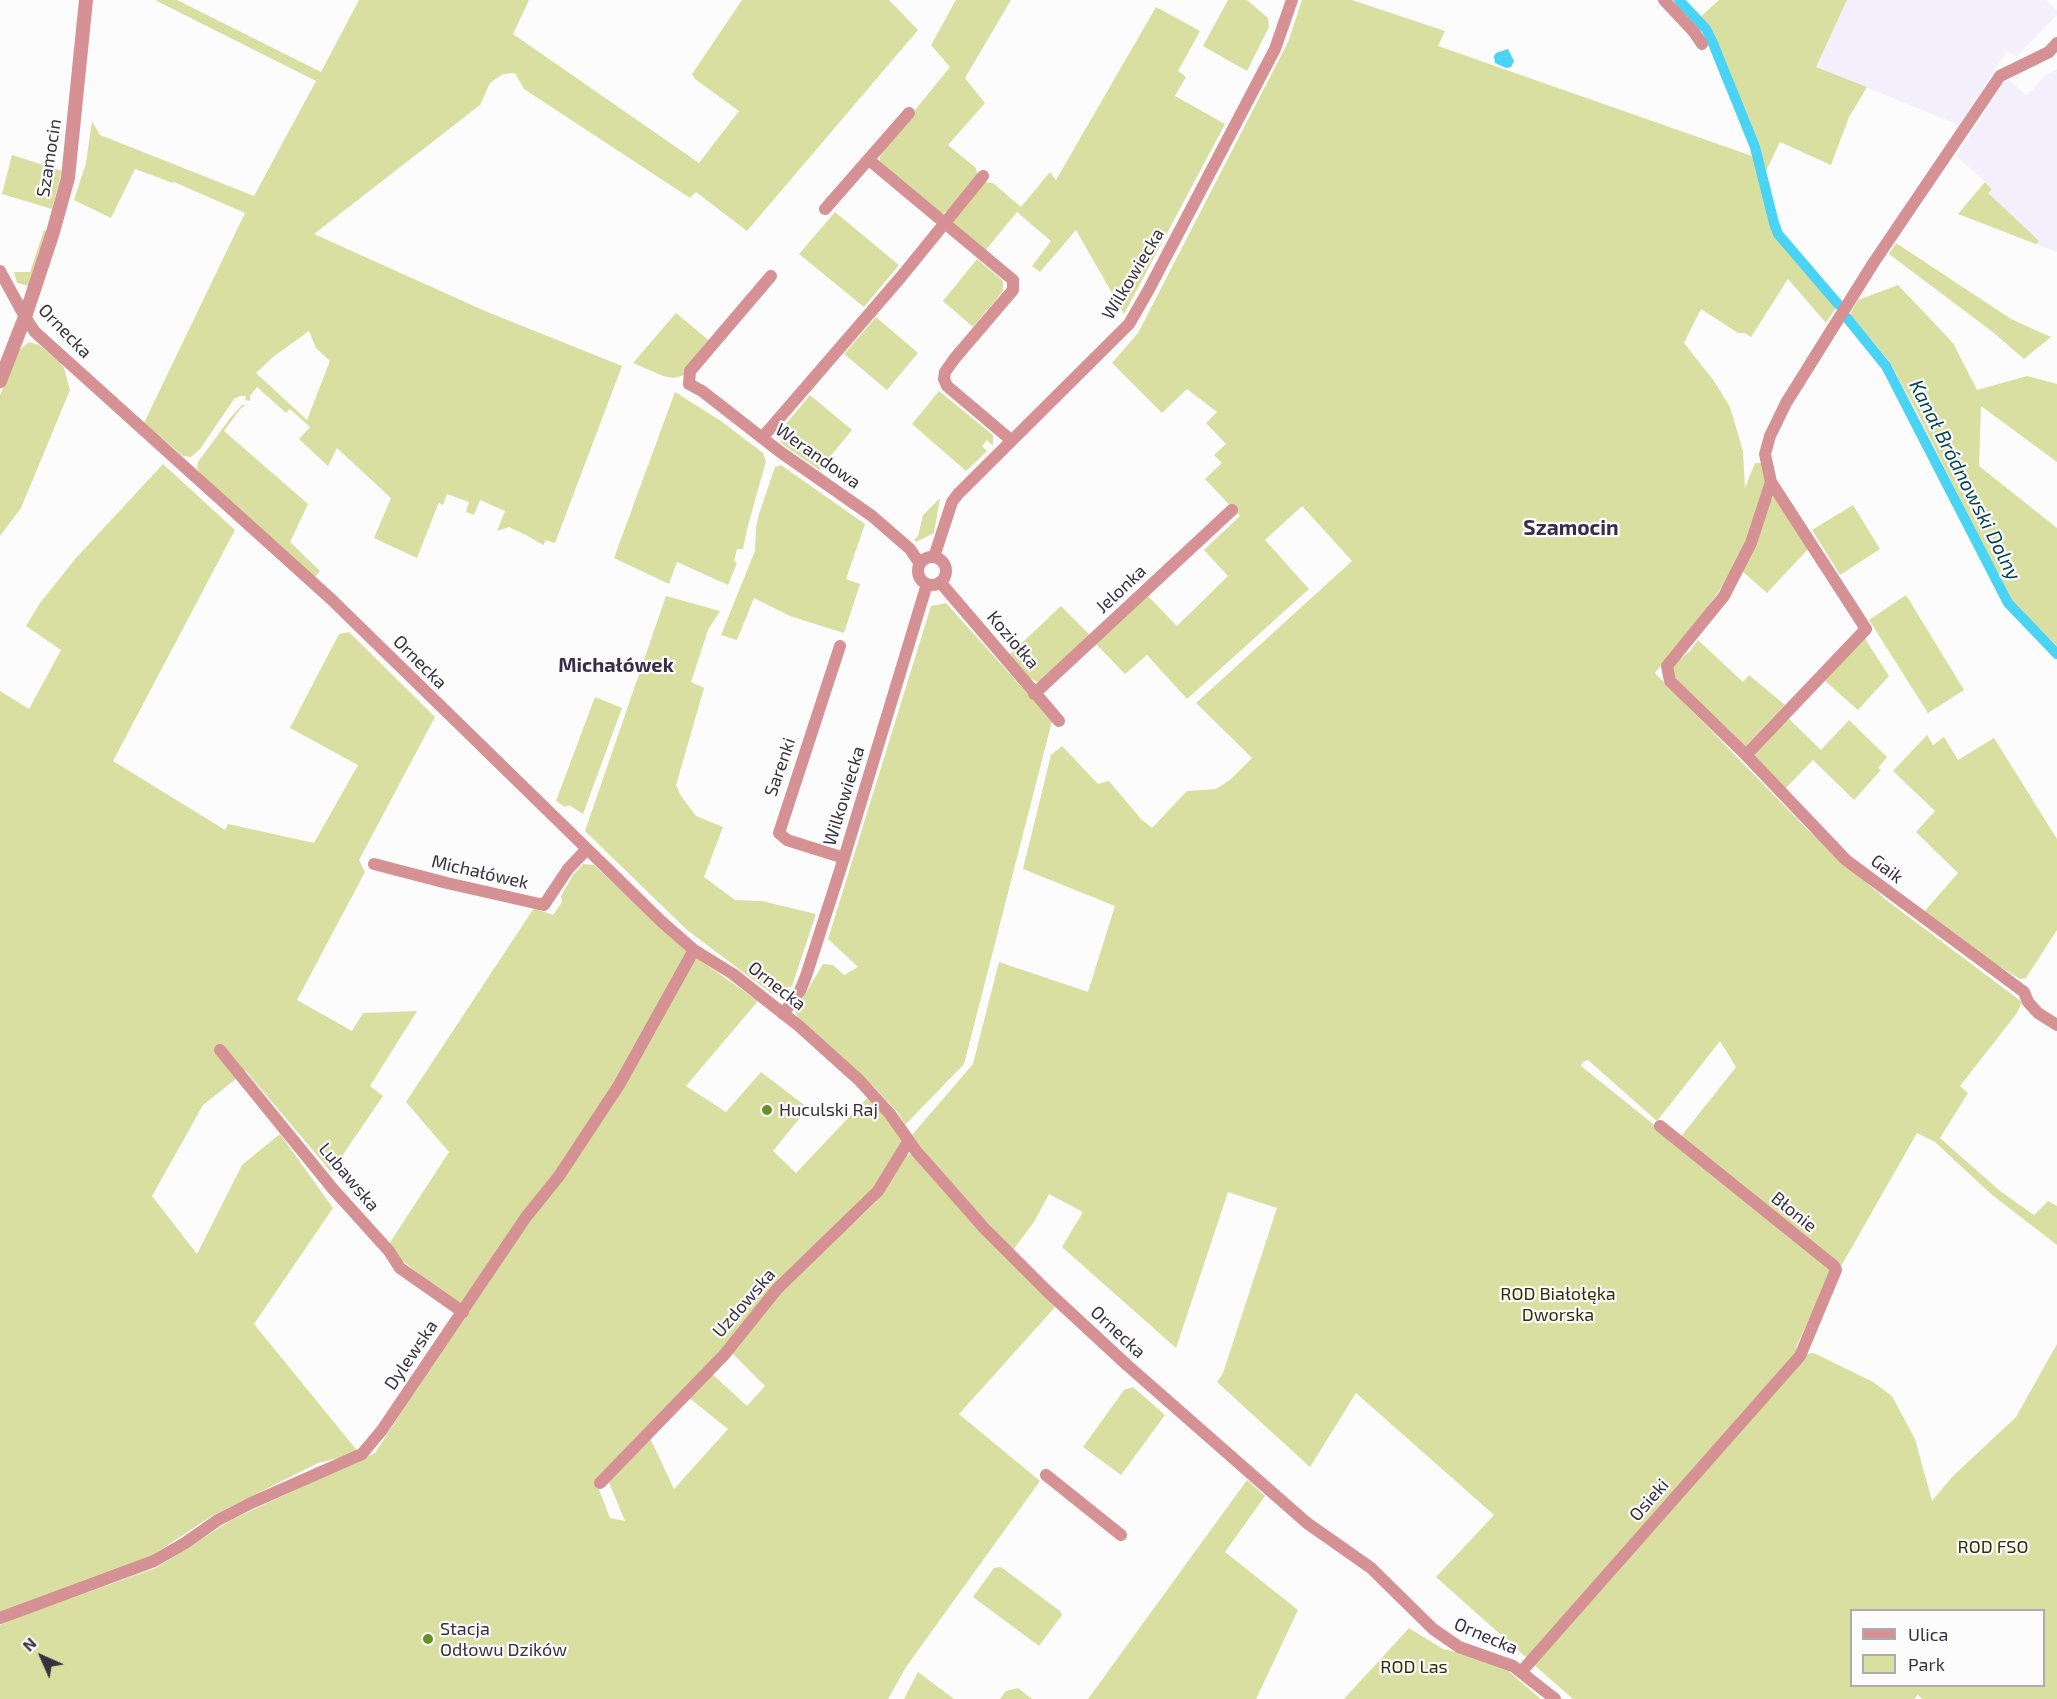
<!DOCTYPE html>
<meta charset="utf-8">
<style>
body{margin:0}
#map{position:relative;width:2057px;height:1699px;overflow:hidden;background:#fcfcfc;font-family:"Exo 2",sans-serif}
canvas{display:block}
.legend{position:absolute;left:1850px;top:1609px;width:195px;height:78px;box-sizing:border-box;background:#fcfcfc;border:2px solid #adabb0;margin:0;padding:8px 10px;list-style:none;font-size:18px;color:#37313d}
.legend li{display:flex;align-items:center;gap:12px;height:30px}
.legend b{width:30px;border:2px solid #adabb0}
.north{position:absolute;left:12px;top:1627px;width:60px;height:60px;-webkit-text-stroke:4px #fcfcfc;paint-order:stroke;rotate:315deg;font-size:16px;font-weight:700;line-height:24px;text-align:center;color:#37313d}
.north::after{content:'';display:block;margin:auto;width:21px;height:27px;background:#37313d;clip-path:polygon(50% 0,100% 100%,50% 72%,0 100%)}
</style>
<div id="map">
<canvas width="2057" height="1699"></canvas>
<ul class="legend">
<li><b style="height:8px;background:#d59194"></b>Ulica</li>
<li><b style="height:16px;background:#d9dfa1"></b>Park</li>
</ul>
<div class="north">N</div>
</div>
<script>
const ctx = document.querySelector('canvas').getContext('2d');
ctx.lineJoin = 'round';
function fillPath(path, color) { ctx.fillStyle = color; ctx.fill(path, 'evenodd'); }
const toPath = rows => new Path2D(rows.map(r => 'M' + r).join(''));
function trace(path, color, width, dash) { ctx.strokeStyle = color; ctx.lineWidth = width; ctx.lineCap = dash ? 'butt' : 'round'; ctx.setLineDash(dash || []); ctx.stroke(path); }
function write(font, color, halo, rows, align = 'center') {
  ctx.font = font + ' "Exo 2",sans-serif'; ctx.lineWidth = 4.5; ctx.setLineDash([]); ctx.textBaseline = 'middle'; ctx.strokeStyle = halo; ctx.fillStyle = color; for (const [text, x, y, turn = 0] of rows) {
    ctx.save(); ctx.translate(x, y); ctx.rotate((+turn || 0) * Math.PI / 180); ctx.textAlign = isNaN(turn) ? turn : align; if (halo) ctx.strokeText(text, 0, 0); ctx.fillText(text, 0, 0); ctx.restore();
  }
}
const industrial = toPath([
 [1847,0,2046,0,2057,11,2057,15,2017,56,2007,51,1959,125,1816,67],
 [2057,69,2057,252,2036,244,1988,193,1992,188,1956,156,2007,78,2026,96,2047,74]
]);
const green = toPath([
 [155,0,177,0,321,72,359,0,529,0,513,34,699,163,739,111,695,79,692,74,742,0,889,0,918,30,747,231,696,192,690,198,524,89,515,73,503,74,490,83,480,105,314,234,485,311,622,366,555,543,546,540,543,545,526,535,509,527,497,531,505,511,480,500,474,515,466,512,469,502,447,494,443,505,439,503,437,507,417,558,374,538,391,498,337,448,328,466,299,439,310,427,290,409,286,413,257,387,250,396,250,401,245,400,246,396,240,396,234,399,200,449,191,457,183,456,144,423,245,213,174,182,173,183,135,169,111,218,74,200,86,163,92,121,100,135,254,196,316,81],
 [309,331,316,348,330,361,307,420,256,373,273,357],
 [956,0,1011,0,965,78,985,103,948,145,976,168,978,176,951,208,944,213,939,213,884,168,879,160,882,151,950,67,931,45],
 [1228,0,1247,0,1268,18,1269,27,1247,71,1203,46],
 [1302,0,1352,0,1445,31,1438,46,1752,156,1750,147,1708,40,1700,28,1674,0,1682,0,1699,18,1719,0,1847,0,1816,67,1867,87,1849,117,1831,165,1780,142,1765,173,1780,230,1842,303,1837,310,1835,309,1826,323,1788,279,1751,337,1745,333,1738,333,1701,309,1684,343,1714,381,1730,407,1743,451,1745,488,1755,463,1761,463,1769,480,1752,533,1725,582,1700,618,1655,673,1808,830,1885,899,2022,1002,2017,1013,1960,1086,1968,1093,1940,1138,2000,1191,2034,1215,2048,1201,2057,1206,2057,1245,1991,1194,1935,1142,1917,1133,1840,1268,1679,1139,1736,1067,1720,1041,1657,1121,1588,1060,1583,1062,1581,1066,1833,1269,1796,1347,1796,1355,1528,1659,1436,1577,1494,1515,1356,1393,1310,1467,1217,1382,1223,1373,1277,1208,1228,1192,1176,1348,1062,1247,1083,1212,1049,1194,1034,1222,1013,1250,920,1150,912,1135,973,1064,999,962,1088,992,1115,906,1023,869,1051,755,1062,746,1098,784,1109,781,1141,819,1152,828,1187,791,1216,789,1231,779,1252,758,1196,703,1352,561,1302,506,1265,540,1309,589,1187,699,1147,655,1125,674,1096,644,1148,596,1177,626,1228,576,1204,550,1240,516,1205,479,1222,463,1214,455,1226,444,1206,423,1217,412,1187,389,1162,413,1112,363,1138,333,1288,42],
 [1156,7,1200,31,1178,71,1186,77,1175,96,1225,124,1124,314,1076,230,1040,272,1032,266,1051,241,1017,212,985,251,955,226,953,222,984,182,993,183,1021,207,1050,172,1056,180],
 [12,155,62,171,52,209,2,194],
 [1985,182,1992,189,1988,193,2039,241,2036,244,1958,214],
 [835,212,899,265,864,307,799,254],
 [44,230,48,232,29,286,17,283,14,272,30,272],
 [1896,243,2011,319,2051,337,2024,359,1994,333,1889,254],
 [977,259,1003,281,1003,291,973,327,943,301],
 [1898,285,1953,343,1977,390,2027,376,2057,384,2057,462,1981,406,1979,466,2057,528,2057,646,2011,602,1916,410,1889,361,1850,314,1858,300],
 [676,313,712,343,684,375,674,378,663,376,633,363],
 [876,317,918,353,887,390,844,354],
 [29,342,39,345,60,362,64,368,70,390,21,508,0,536,0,395,18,351],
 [939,391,993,435,993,446,987,440,982,446,987,451,966,471,912,424],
 [675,392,721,421,763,453,766,461,747,529,743,549,737,549,734,561,737,563,728,585,677,562,669,584,614,558],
 [810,395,852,430,819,470,781,443,780,431],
 [242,405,246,405,241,408,224,431,308,504,290,542,320,571,315,577,201,475,197,467,198,462,231,417],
 [163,464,235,530,113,761,225,830,228,824,314,843,358,765,290,728,339,634,349,632,435,717,359,860,365,872,297,1000,352,1031,363,1013,417,1011,370,1086,383,1096,331,1172,246,1071,203,1105,152,1196,197,1254,242,1165,280,1134,333,1208,254,1324,359,1453,318,1463,210,1517,147,1559,0,1615,0,691,29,709,61,650,26,626,40,603,76,558],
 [781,465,865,524,846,579,860,584,844,633,790,616,754,598,737,640,721,635,755,551,756,527,759,514,775,467],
 [1773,497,1776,498,1809,548,1767,593,1742,571,1769,502],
 [940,498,934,533,916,542,914,540,918,536,923,515],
 [1853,505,1880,549,1840,575,1812,530],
 [1906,595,1964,690,1928,713,1869,620],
 [666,596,720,611,708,630,691,682,704,688,676,785,681,796,696,816,723,827,704,877,735,900,762,901,816,914,792,986,772,994,687,930,585,831],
 [946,603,1052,721,964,1064,905,1125,899,1114,874,1087,800,1023,795,1011,823,964,833,965,844,975,858,967,828,939,931,606],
 [1061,606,1090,635,1041,682,1037,682,1026,676,1008,656],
 [1864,637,1889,676,1858,710,1824,680],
 [1698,640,1743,682,1749,675,1785,705,1744,748,1672,675,1673,665,1690,651],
 [595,697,622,708,583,814,569,805,565,807,556,801],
 [1788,718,1821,750,1849,720,1887,757,1878,768,1881,770,1854,800,1813,760,1784,790,1752,756],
 [1927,735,1933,745,1944,737,1958,760,1994,738,2057,839,2057,930,2026,978,2020,979,1986,958,1923,913,1958,873,1916,832,1935,811,1893,771],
 [583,864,594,865,687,951,758,1001,686,1086,726,1112,761,1072,808,1108,773,1151,796,1173,869,1096,901,1136,901,1150,883,1178,727,1348,596,1482,610,1518,625,1521,608,1480,650,1438,674,1489,728,1429,688,1397,711,1373,747,1406,765,1386,730,1351,780,1291,876,1202,906,1155,913,1154,1057,1305,959,1414,1040,1481,906,1667,888,1699,0,1699,0,1625,21,1616,156,1568,233,1519,375,1453,467,1311,400,1259,389,1244,449,1152,406,1102,534,908,553,915,562,902,561,896,573,875],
 [2057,1344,2057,1699,1922,1699,1918,1695,1914,1699,1573,1699,1533,1664,1806,1354,1814,1353,1873,1382,1892,1396,1915,1439,1932,1501,1952,1477,2016,1417],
 [1852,1610,2044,1610,2044,1686,1852,1686],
 [1133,1387,1165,1415,1121,1475,1083,1447,1124,1390],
 [1247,1480,1265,1496,1225,1552,1298,1610,1256,1699,1088,1699],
 [1001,1567,1060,1611,1062,1615,1039,1646,973,1597,994,1568],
 [1409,1628,1443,1649,1483,1659,1506,1669,1541,1699,1344,1699],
 [918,1672,954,1699,904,1699],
 [1018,1688,1032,1699,1000,1699,1006,1691]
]);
const water = toPath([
 [1508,49,1514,61,1511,67,1506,68,1495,63,1494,56,1496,53]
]);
const canal = toPath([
 [1679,0,1706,29,1712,41,1755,147,1774,223,1778,234,1838,304],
 [1847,318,1886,366,2008,603,2057,654]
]);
const minor = toPath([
 [1664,0,1694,32,1702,44],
 [869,160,1013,280,1013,290,955,358,945,372,944,379,947,386,1011,440],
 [825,209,909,113],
 [0,271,25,317,35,332,331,599,662,922,694,950,733,974,799,1026,859,1080,890,1114,916,1151,985,1229,1047,1291,1127,1365,1307,1523,1371,1568,1433,1629,1459,1647,1513,1666,1555,1699],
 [771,276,690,371,689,384,702,391,779,451,872,516,910,549,920,564],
 [762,438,901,277,983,176],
 [1771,482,1751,543,1724,596,1667,666,1670,681,1746,755,1846,860,2024,992,2028,1002,2038,1013,2057,1025],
 [934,557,952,502,958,494,1129,324,1148,291,1275,49,1292,0],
 '918 571a14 14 0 1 1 28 0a14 14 0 1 1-28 0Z',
 [940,582,1059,721],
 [840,646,779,833,787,840,844,858],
 [1034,694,1232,510],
 [1746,755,1866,629,1771,482,1765,454,1770,436,1786,403,1874,262,2000,76,2049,52,2057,43],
 [374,864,447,883,544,905,568,869,587,849],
 [783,1014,800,991,806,976,844,858,927,584],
 [220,1050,333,1189,389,1251,400,1268,463,1312],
 [1046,1475,1121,1535],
 [600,1483,724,1355,777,1289,878,1191,908,1142],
 [0,1618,154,1561,185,1543,218,1520,251,1503,362,1454,382,1430,526,1217,559,1176,619,1085,694,950],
 [1522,1671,1800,1356,1836,1270,1834,1266,1660,1126]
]);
const tertiary = toPath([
 [0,381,25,317,53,232,68,178,86,0]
]);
const markers = [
 [767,1110,6,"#619127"],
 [428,1639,6,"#619127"]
];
const streetNames = [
 ["Szamocin",49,158,-81],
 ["Wilkowiecka",1133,274,-59],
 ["Ornecka",65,331,46],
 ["Werandowa",818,456,35],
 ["Jelonka",1121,589,-43],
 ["Koziołka",1013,640,50],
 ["Ornecka",420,662,45],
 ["Sarenki",780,767,-71],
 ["Wilkowiecka",844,796,-73],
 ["Gaik",1887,869,37],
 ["Michałówek",480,872,13],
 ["Ornecka",777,986,38],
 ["Lubawska",349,1177,50],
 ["Błonie",1794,1212,39],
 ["Uzdowska",744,1303,-49],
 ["Ornecka",1118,1332,43],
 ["Dylewska",411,1355,-56],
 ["Osieki",1649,1500,-49],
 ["Ornecka",1486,1636,23]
];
const poiNames = [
 ["Huculski Raj",779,1110],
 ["Stacja",440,1629],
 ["Odłowu Dzików",440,1650]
];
const parkNames = [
 ["ROD Białołęka",1558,1294],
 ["Dworska",1558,1315],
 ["ROD FSO",1993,1547],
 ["ROD Las",1414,1667]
];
const waterNames = [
 ["Kanał Bródnowski Dolny",1965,480,63]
];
const neighbourhoodNames = [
 ["Michałówek",616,665]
];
const quarterNames = [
 ["Szamocin",1571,528]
];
fillPath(industrial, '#f4effc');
fillPath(green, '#d9dfa1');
fillPath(water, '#49d3f4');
trace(canal, '#49d3f4', 10);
trace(minor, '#d59194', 12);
trace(tertiary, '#d59194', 14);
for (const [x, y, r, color] of markers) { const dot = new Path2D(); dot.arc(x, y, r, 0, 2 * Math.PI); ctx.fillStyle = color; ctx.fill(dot); trace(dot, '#fcfcfc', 2); }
write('18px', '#37313d', '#fcfcfc', streetNames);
write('18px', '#37313d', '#fcfcfc', poiNames, 'left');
write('18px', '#2e3105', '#fcfcfc', parkNames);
write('italic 20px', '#044351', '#fcfcfc', waterNames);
write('bold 20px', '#3a2d48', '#fcfcfc', neighbourhoodNames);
write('bold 21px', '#3a2d48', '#fcfcfc', quarterNames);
</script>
